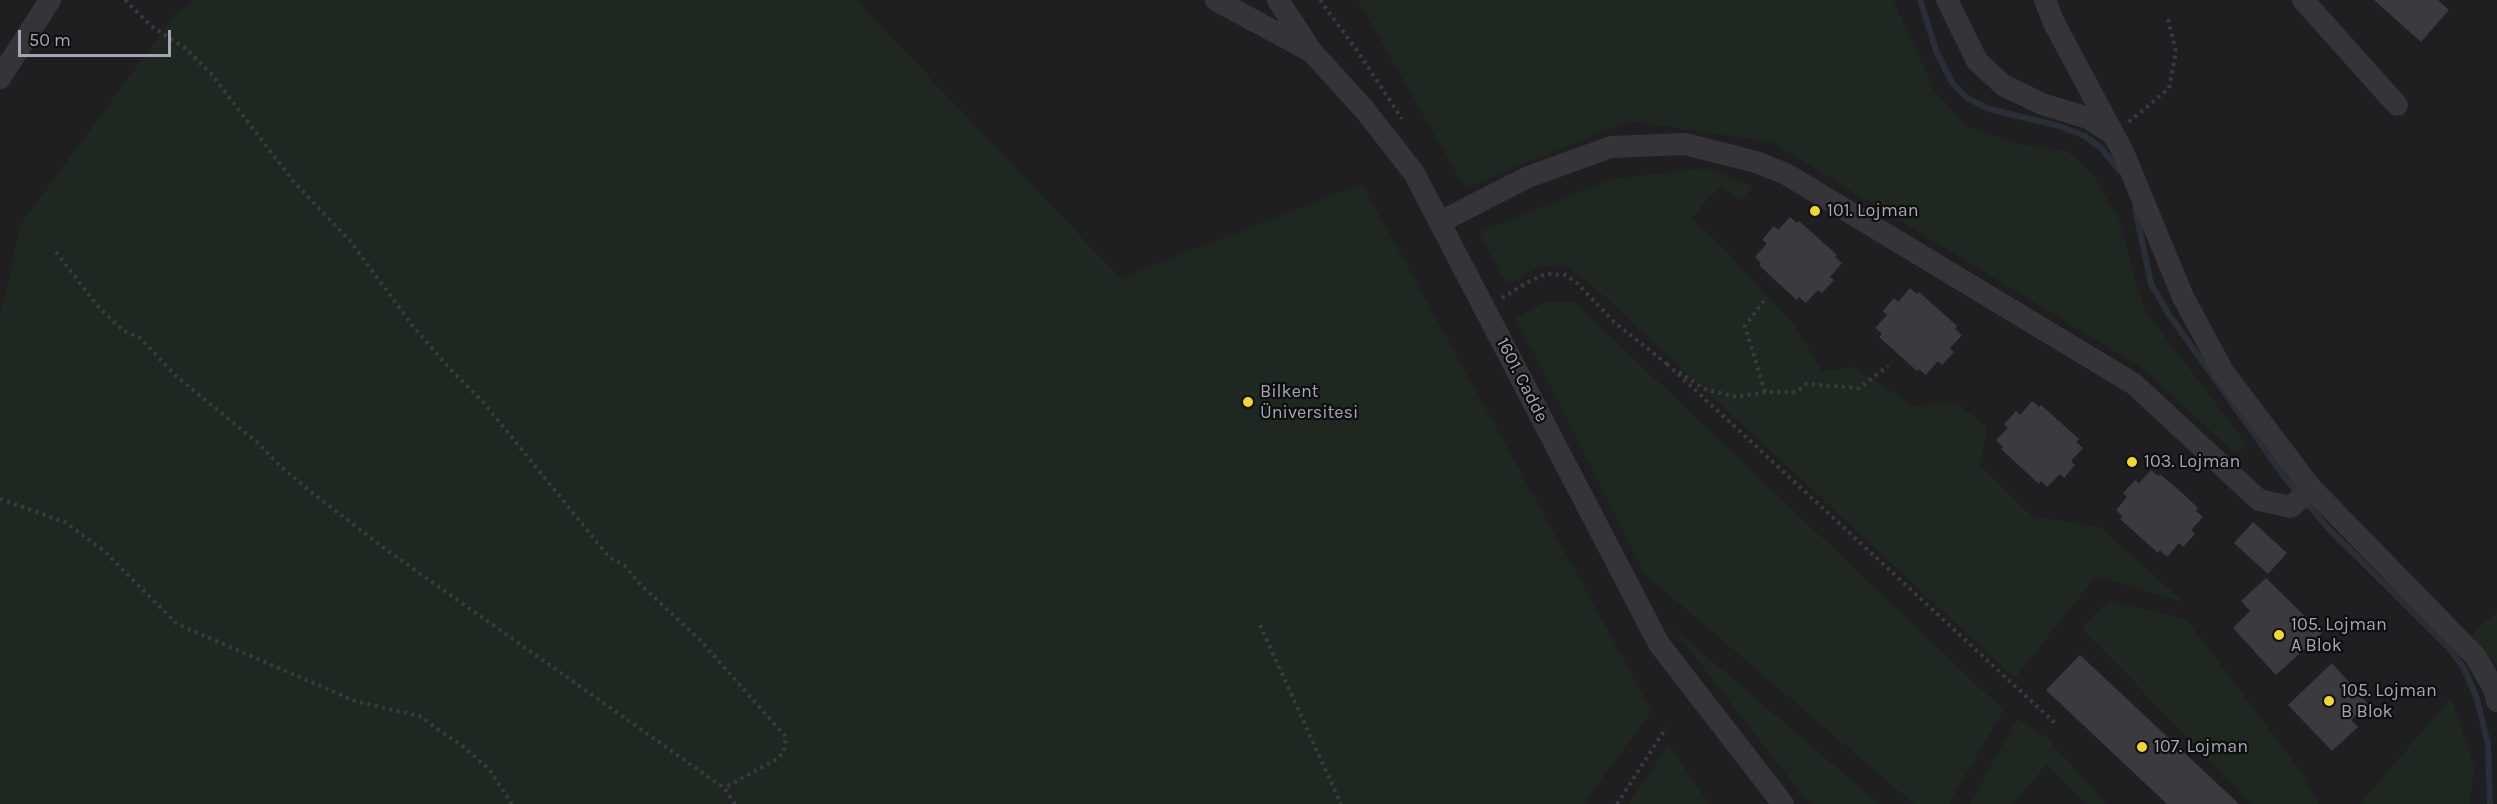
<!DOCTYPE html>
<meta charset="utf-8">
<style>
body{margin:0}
#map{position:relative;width:2497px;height:804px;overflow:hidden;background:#131314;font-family:Karla,sans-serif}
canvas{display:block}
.scale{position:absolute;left:18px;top:30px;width:153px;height:27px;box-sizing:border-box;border:3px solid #a4a6b5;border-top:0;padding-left:8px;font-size:18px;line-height:21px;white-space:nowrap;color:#a4a6b5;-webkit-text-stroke:4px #0e0e0f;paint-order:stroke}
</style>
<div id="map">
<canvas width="2497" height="804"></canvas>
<div class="scale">50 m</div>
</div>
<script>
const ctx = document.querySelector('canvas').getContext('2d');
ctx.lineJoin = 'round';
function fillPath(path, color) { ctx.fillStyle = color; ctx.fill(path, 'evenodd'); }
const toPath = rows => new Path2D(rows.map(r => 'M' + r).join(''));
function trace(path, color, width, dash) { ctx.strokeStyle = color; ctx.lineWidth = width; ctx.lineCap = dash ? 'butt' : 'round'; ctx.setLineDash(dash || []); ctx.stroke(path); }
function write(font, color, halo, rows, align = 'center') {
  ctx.font = font + ' Karla,sans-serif'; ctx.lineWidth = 4.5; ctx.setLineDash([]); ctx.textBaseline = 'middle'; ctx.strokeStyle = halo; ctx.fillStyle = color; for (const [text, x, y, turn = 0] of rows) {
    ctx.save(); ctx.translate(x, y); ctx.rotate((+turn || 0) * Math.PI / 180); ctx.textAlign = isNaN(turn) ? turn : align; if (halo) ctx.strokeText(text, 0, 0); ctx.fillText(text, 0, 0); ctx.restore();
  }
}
const built = toPath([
 [0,0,2497,0,2497,804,0,804]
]);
const green = toPath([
 [196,0,856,0,1120,278,1362,184,1652,711,1583,804,0,804,0,316,21,224,177,12],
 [1358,0,1893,0,1934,90,1967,127,2018,144,2067,151,2095,177,2119,220,2144,309,2247,445,2235,453,2142,368,1771,142,1629,121,1465,188],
 [1707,168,1753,186,1740,201,1721,185,1691,218,1719,244,1795,326,1822,371,1855,367,1913,406,1955,402,1987,427,1980,465,2032,516,2099,527,2185,603,2096,576,2015,678,1590,283,1563,264,1537,268,1507,285,1479,233,1611,179],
 [1545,302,1574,302,2003,710,1949,804,1914,804,1645,574,1516,318],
 [2109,601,2186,619,2296,765,2319,804,2252,804,2082,628],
 [2497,612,2497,666,2471,635],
 [1672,627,1879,804,1813,804,1799,791],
 [2451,698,2474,767,2470,804,2360,804],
 [2017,719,2045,736,2106,804,2087,804,2047,764,2012,804,1970,804],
 [1669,745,1709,804,1628,804]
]);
const stream = toPath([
 [1920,0,1937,53,1953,84,1967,98,1989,109,2059,126,2085,136,2101,148,2120,171],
 [2135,208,2151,284,2170,316,2286,479,2328,528,2447,646,2464,668,2477,699,2488,744,2490,804]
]);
const building = toPath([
 [2374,0,2438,0,2449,10,2421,42],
 [1790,217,1797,223,1799,221,1837,255,1835,257,1842,263,1830,277,1834,280,1822,293,1818,290,1806,303,1799,297,1797,300,1776,281,1759,265,1761,263,1755,257,1767,243,1762,240,1774,226,1778,230],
 [1910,288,1917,294,1919,292,1957,326,1955,329,1962,335,1950,348,1954,352,1942,365,1938,361,1926,375,1919,369,1917,371,1879,337,1882,334,1875,328,1887,315,1883,311,1894,298,1898,302],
 [2032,401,2039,407,2041,405,2079,439,2076,442,2083,448,2071,461,2075,465,2064,478,2060,474,2047,487,2041,481,2039,484,2001,449,2003,447,1996,440,2008,428,2004,424,2016,411,2020,415],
 [2151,470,2158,476,2160,474,2181,492,2198,508,2196,511,2203,517,2191,530,2195,534,2183,547,2179,543,2167,557,2160,550,2158,553,2120,519,2122,516,2116,510,2127,497,2123,493,2135,480,2139,483],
 [2253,522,2287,553,2268,574,2234,543],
 [2266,578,2322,633,2276,675,2233,628,2250,611,2241,601],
 [2080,655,2239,804,2167,804,2046,690],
 [2332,663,2368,704,2351,720,2358,727,2332,751,2288,705]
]);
const path = toPath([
 [125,0,151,26,185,48,212,75,293,181,351,242,412,325,449,368,484,403,609,557,625,566,641,585,699,639,786,737,784,752,777,759,724,788],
 [1320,0,1358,52,1402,119],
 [2129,122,2169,88,2176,52,2167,15],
 [56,252,100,309,124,331,140,338,176,376,259,444,280,466,311,492,388,551,724,788,735,804],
 [1502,298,1530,281,1546,274,1566,275,1578,284,1614,322,1667,364],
 [1667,364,2055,723],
 [1679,372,1704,389,1737,397,1765,392,1797,392,1806,384,1859,388,1888,366],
 [1765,392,1745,326,1766,298],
 [0,499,65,522,103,550,177,624,355,701,419,716,465,748,489,769,512,804],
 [1260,625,1341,804],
 [1617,804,1666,728]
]);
const minor = toPath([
 [1216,0,1312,52,1364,109,1414,173,1659,644,1783,804],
 [1278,0,1310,49],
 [1947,0,1977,61,2003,85,2042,104,2088,118,2113,134],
 [2045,0,2054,23,2123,152,2183,297,2224,373,2311,488,2476,657,2495,691,2497,701],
 [2303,0,2397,105],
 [0,78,50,0],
 [1440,222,1528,177,1611,147,1685,144,1756,162,1786,174,2134,384,2259,500,2291,507,2311,488]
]);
const markers = [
 [1815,211,6,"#f2d82d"],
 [1248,402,6,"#f2d82d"],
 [2132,462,6,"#f2d82d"],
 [2279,635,6,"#f2d82d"],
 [2329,701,6,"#f2d82d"],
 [2142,747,6,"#f2d82d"]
];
const poiNames = [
 ["101. Lojman",1827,211],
 ["Bilkent",1260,392],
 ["Üniversitesi",1260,413],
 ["103. Lojman",2144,462],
 ["105. Lojman",2291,625],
 ["A Blok",2291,646],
 ["105. Lojman",2341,691],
 ["B Blok",2341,712],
 ["107. Lojman",2154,747]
];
const streetNames = [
 ["1601. Cadde",1522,380,63]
];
fillPath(built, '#1f1f21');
fillPath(green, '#1f2721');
trace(stream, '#292e38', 6);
fillPath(building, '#3a3a3f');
trace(path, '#3a3a40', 4, [3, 4.5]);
trace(minor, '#343439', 22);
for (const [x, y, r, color] of markers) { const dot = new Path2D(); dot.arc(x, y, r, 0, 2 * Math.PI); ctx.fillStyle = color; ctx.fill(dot); trace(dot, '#0e0e0f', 2); }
write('18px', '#a4a6b5', '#0e0e0f', poiNames, 'left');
write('18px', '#a4a6b5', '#0e0e0f', streetNames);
</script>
